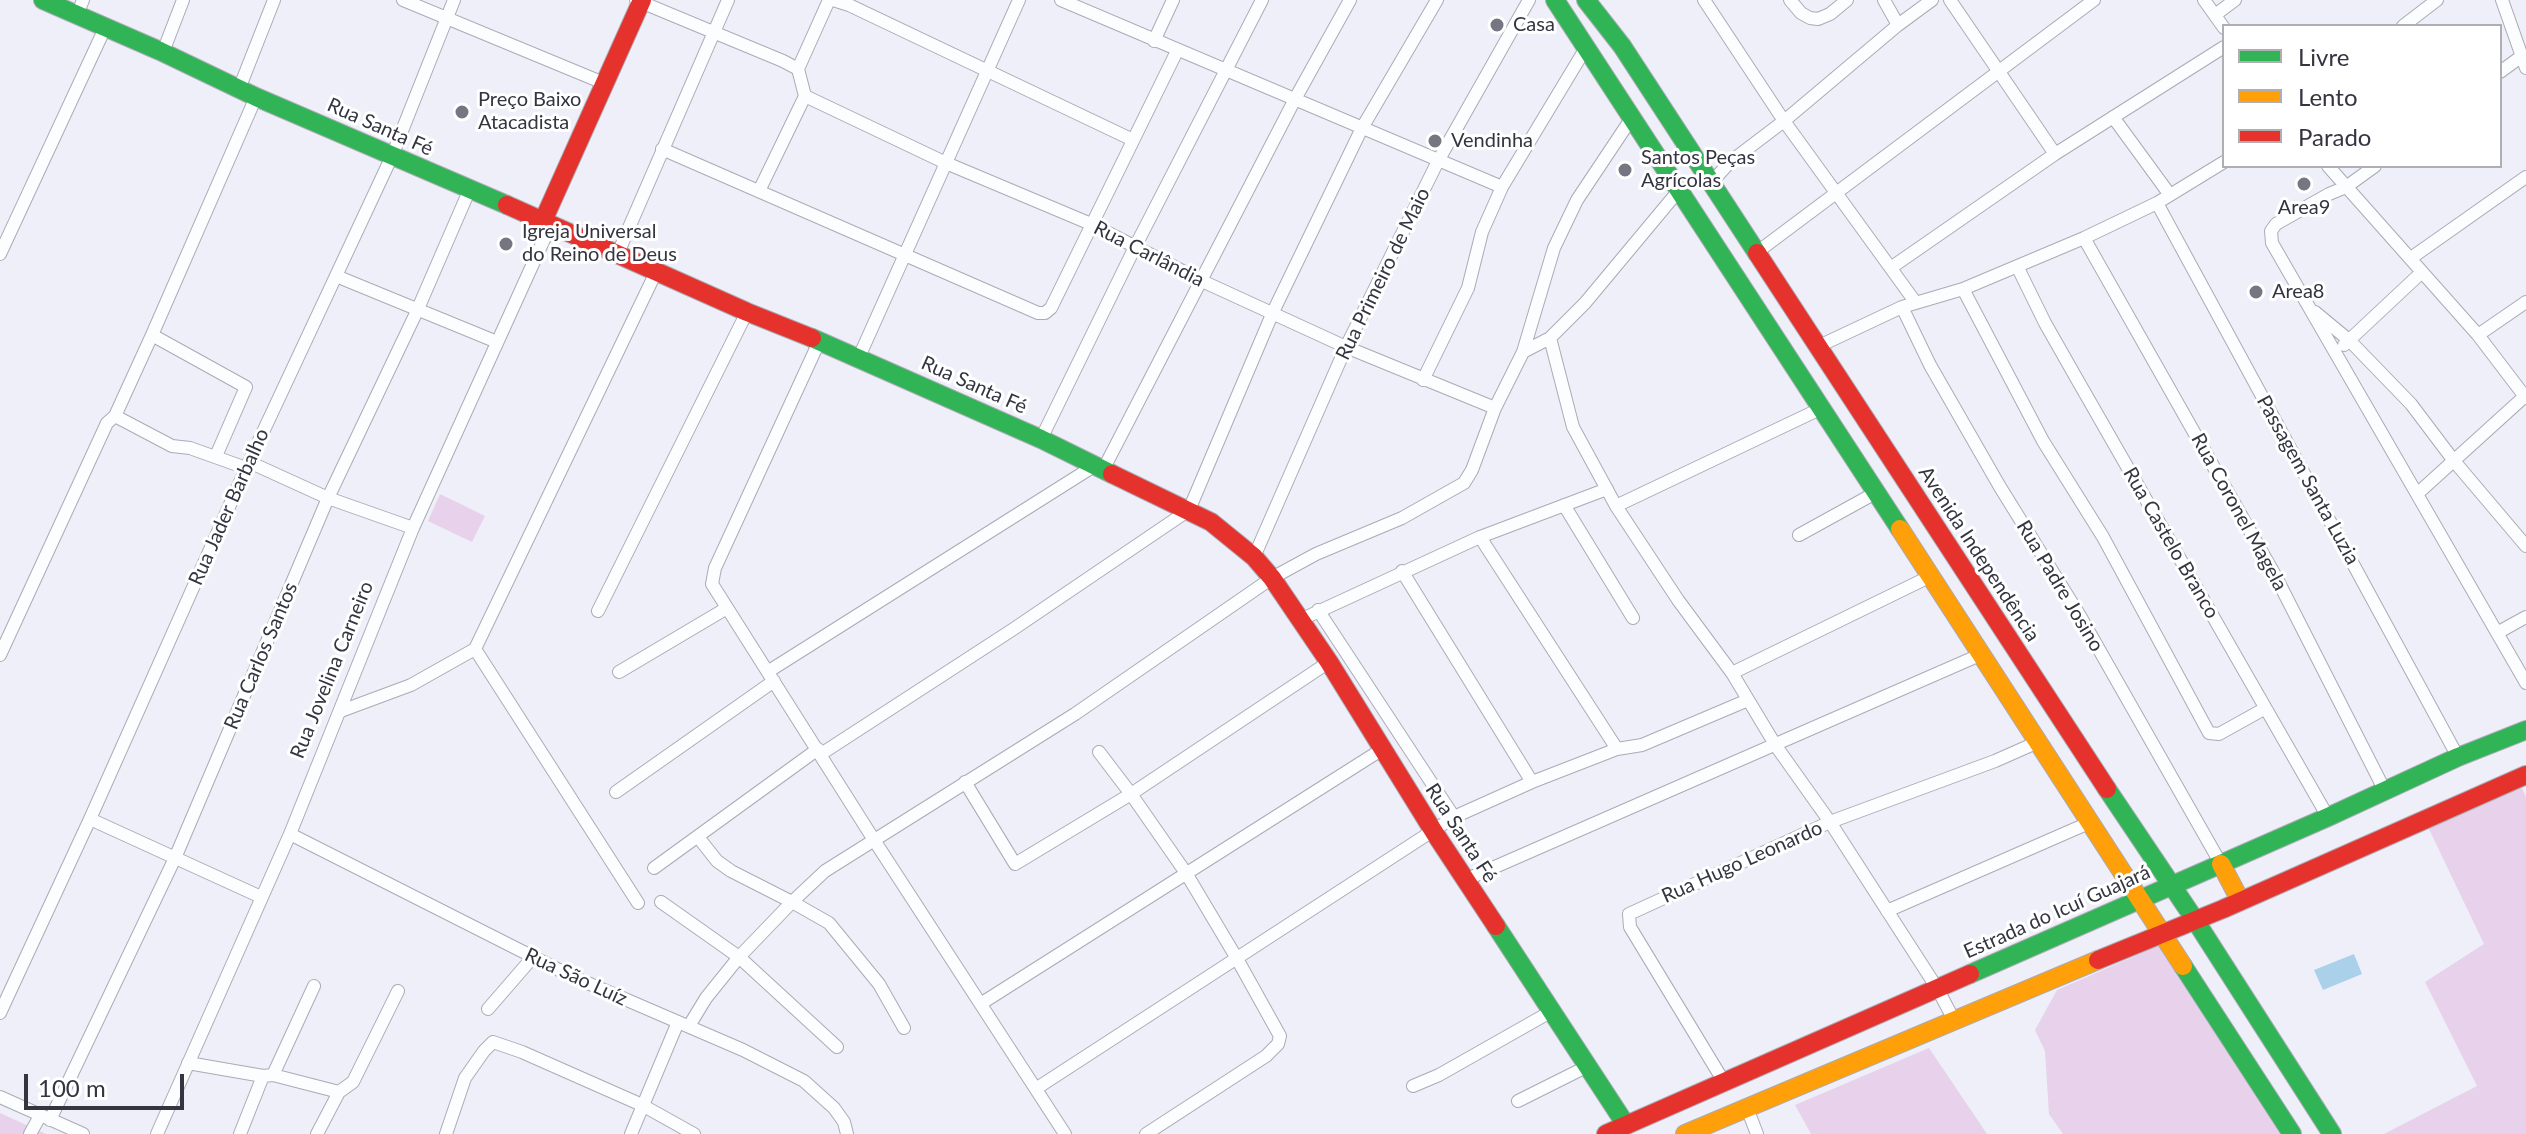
<!DOCTYPE html>
<meta charset="utf-8">
<style>
body{margin:0}
#map{position:relative;width:2526px;height:1134px;overflow:hidden;background:#eeeff9;font-family:Lato,sans-serif}
canvas{display:block}
.legend{position:absolute;left:2222px;top:24px;width:280px;height:144px;box-sizing:border-box;background:#fff;border:2px solid #aeaeb3;margin:0;padding:10px 14px;list-style:none;font-size:24px;color:#343541}
.legend li{display:flex;align-items:center;gap:16px;height:40px}
.legend b{width:40px;border:2px solid #aeaeb3}
.scale{position:absolute;left:24px;top:1074px;width:160px;height:36px;box-sizing:border-box;border:4px solid #343541;border-top:0;padding-left:10px;font-size:24px;line-height:28px;white-space:nowrap;color:#343541;-webkit-text-stroke:6px #fff;paint-order:stroke}
</style>
<div id="map">
<canvas width="2526" height="1134"></canvas>
<ul class="legend">
<li><b style="height:10px;background:#30b455"></b>Livre</li>
<li><b style="height:10px;background:#ff9f0a"></b>Lento</li>
<li><b style="height:10px;background:#e5322d"></b>Parado</li>
</ul>
<div class="scale">100 m</div>
</div>
<script>
const ctx = document.querySelector('canvas').getContext('2d');
ctx.lineJoin = 'round';
function fillPath(path, color) { ctx.fillStyle = color; ctx.fill(path, 'evenodd'); }
const toPath = rows => new Path2D(rows.map(r => 'M' + r).join(''));
function trace(path, color, width, dash) { ctx.strokeStyle = color; ctx.lineWidth = width; ctx.lineCap = dash ? 'butt' : 'round'; ctx.setLineDash(dash || []); ctx.stroke(path); }
function write(font, color, halo, rows, align = 'center') {
  ctx.font = font + ' Lato,sans-serif'; ctx.lineWidth = 6; ctx.setLineDash([]); ctx.textBaseline = 'middle'; ctx.strokeStyle = halo; ctx.fillStyle = color; for (const [text, x, y, turn = 0] of rows) {
    ctx.save(); ctx.translate(x, y); ctx.rotate((+turn || 0) * Math.PI / 180); ctx.textAlign = isNaN(turn) ? turn : align; if (halo) ctx.strokeText(text, 0, 0); ctx.fillText(text, 0, 0); ctx.restore();
  }
}
const green = toPath([
 [440,494,485,516,472,542,428,521],
 [2522,788,2526,797,2526,1134,2384,1134,2477,1086,2425,982,2484,944,2428,827],
 [2158,946,2280,1134,2063,1134,2049,1114,2045,1051,2035,1030,2057,990],
 [1929,1048,1987,1134,1811,1134,1795,1105],
 [0,1113,46,1134,0,1134]
]);
const water = toPath([
 [2354,954,2362,974,2323,990,2314,970]
]);
const street = toPath([
 [403,0,606,84],
 [636,0,783,61,798,69,805,96],
 [833,0,849,5,1133,140],
 [1061,0,1502,187],
 [1704,0,1784,121,1916,303],
 [1790,0,1801,13,1810,18,1818,19,1830,14,1847,0],
 [1884,0,1898,25],
 [1950,0,2055,154],
 [2204,0,2224,28],
 [2502,0,2526,68],
 [77,15,83,0],
 [2215,15,2235,0],
 [2403,26,2437,0],
 [1154,41,1173,0],
 [163,52,183,0],
 [798,69,829,0],
 [2500,72,2522,56],
 [239,89,274,0],
 [805,96,946,163,1091,224,1202,281,1346,347,1495,408],
 [2113,117,2170,195],
 [662,149,1038,313,1045,313,1051,308,1177,51],
 [2328,166,2478,335,2526,398],
 [2375,166,2346,187,2329,194,2276,224,2271,231,2272,243,2526,683],
 [1710,184,1730,162,1784,121,1898,25,1932,0],
 [759,191,805,96],
 [2157,203,2458,757],
 [2084,238,2276,577,2385,791],
 [618,253,728,0],
 [1756,253,2094,0],
 [0,254,105,28],
 [2411,258,2526,177],
 [1892,267,2055,154,2224,47],
 [2018,268,2045,323,2078,381,2328,817],
 [336,276,497,342],
 [1963,289,2043,441,2103,537,2209,733,2219,734,2264,709],
 [1902,307,1930,365,2000,487,2080,616,2221,864],
 [2315,312,2350,341,2411,404,2454,461,2526,546],
 [152,335,246,387,216,456],
 [2478,335,2526,302],
 [1550,338,1573,427,1616,506,1678,600,1732,673,1776,746,1830,822,1937,988,1954,1020],
 [819,342,715,568,712,584,874,840,1065,1134],
 [2344,345,2422,272],
 [1817,347,1902,307,1963,289,2084,238,2157,203,2224,162],
 [1523,352,1550,338,1585,303,1680,189],
 [859,357,1019,0],
 [1423,380,1468,288,1482,232,1502,187,1587,46],
 [115,416,172,446,190,448,246,468],
 [1041,439,1135,247,1262,0],
 [249,462,328,498,413,528],
 [1103,470,1295,99,1350,0],
 [2417,494,2524,397],
 [1564,505,1633,618],
 [1616,506,1822,408],
 [1799,535,1877,492],
 [1480,537,1617,749],
 [1254,557,1346,347,1438,161,1529,0],
 [1402,571,1532,782],
 [1318,610,1454,817],
 [598,611,747,312],
 [1300,620,1480,537,1607,489],
 [2497,633,2526,617],
 [475,649,638,903],
 [0,655,107,423,115,416,152,335,256,97],
 [769,671,1094,466],
 [619,672,727,608],
 [1732,673,1931,576],
 [341,711,411,685,475,649,657,270],
 [1099,752,1131,794,1186,873,1236,957,1280,1036,1278,1044,1266,1056,1146,1134],
 [821,754,1012,630,1189,510,1273,312,1362,128,1437,0],
 [965,782,1015,864,1131,794,1329,662],
 [616,792,774,681],
 [90,819,261,897],
 [290,834,569,975,743,1050,804,1081,834,1108,844,1122,847,1134],
 [698,837,717,861,731,871,792,902,829,923,879,984,904,1028],
 [654,868,818,749],
 [1465,880,1982,654],
 [661,902,739,957,837,1047],
 [1887,911,2091,822],
 [982,1003,1381,750],
 [488,1009,533,957],
 [0,1013,90,819,249,462,392,156,454,0],
 [689,1026,706,998,739,957,792,902,825,871,1075,714,1272,578,1316,554,1402,518,1464,483,1472,470,1495,408,1523,352,1554,248,1577,200,1633,116],
 [188,1063,263,1076,273,1075,339,1092],
 [273,1075,314,986],
 [1724,1082,1630,927,1629,914,1830,822,1995,761,2038,742],
 [1413,1086,1439,1075,1552,1011],
 [1037,1088,1454,817,1532,782,1617,749,1642,745,1748,700],
 [0,1097,83,1134],
 [1518,1101,1588,1066],
 [1747,1108,1757,1134],
 [50,1120,175,858,328,498,417,311,469,191],
 [30,1134,40,1116],
 [157,1134,290,834,413,528,551,224],
 [240,1134,263,1076],
 [317,1134,339,1092,353,1082,398,991],
 [446,1134,465,1078,484,1051,493,1042,522,1052,642,1105,694,1134],
 [631,1134,678,1022]
]);
const fast = toPath([
 [43,0,160,51,256,97,507,205],
 [1555,0,1900,529],
 [1586,0,1622,46,1757,253],
 [812,338,1041,439,1112,474],
 [2107,789,2195,920,2332,1134],
 [1496,926,1626,1125],
 [2183,966,2292,1134],
 [1970,974,2328,817,2458,757,2526,730]
]);
const slow = toPath([
 [1900,529,2183,966],
 [2221,864,2240,900],
 [1685,1134,2098,960]
]);
const jam = toPath([
 [507,205,747,312,812,338],
 [543,221,642,0],
 [1757,253,2107,789],
 [1112,474,1211,522,1254,557,1272,578,1329,662,1434,832,1496,926],
 [2098,960,2223,909,2526,775],
 [1606,1134,1970,974]
]);
const markers = [
 [1497,25,8,"#757681"],
 [462,112,8,"#757681"],
 [1435,141,8,"#757681"],
 [1625,170,8,"#757681"],
 [2304,184,8,"#757681"],
 [506,244,8,"#757681"],
 [2256,292,8,"#757681"]
];
const poiNames = [
 ["Casa",1513,25],
 ["Preço Baixo",478,100],
 ["Atacadista",478,123],
 ["Vendinha",1451,141],
 ["Santos Peças",1641,158],
 ["Agrícolas",1641,181],
 ["Area9",2304,208,"center"],
 ["Igreja Universal",522,232],
 ["do Reino de Deus",522,255],
 ["Area8",2272,292]
];
const streetNames = [
 ["Rua Santa Fé",380,127,24],
 ["Rua Carlândia",1149,254,27],
 ["Rua Primeiro de Maio",1383,274,-64],
 ["Rua Santa Fé",974,385,24],
 ["Passagem Santa Luzia",2308,480,61],
 ["Rua Jader Barbalho",229,507,-66],
 ["Rua Coronel Magela",2239,512,61],
 ["Rua Castelo Branco",2171,543,60],
 ["Avenida Independência",1979,554,57],
 ["Rua Padre Josino",2060,586,59],
 ["Rua Carlos Santos",261,656,-67],
 ["Rua Jovelina Carneiro",332,670,-68],
 ["Rua Santa Fé",1461,833,57],
 ["Rua Hugo Leonardo",1742,862,-24],
 ["Estrada do Icuí Guajará",2057,912,-24],
 ["Rua São Luíz",576,977,25]
];
fillPath(green, '#e7d1eb');
fillPath(water, '#abd1ea');
trace(street, '#aaabb5', 14);
trace(fast, '#aaabb5', 20);
trace(slow, '#aaabb5', 20);
trace(jam, '#aaabb5', 20);
trace(street, '#fcfdfe', 12);
trace(fast, '#30b455', 18);
trace(slow, '#ff9f0a', 18);
trace(jam, '#e5322d', 18);
for (const [x, y, r, color] of markers) { const dot = new Path2D(); dot.arc(x, y, r, 0, 2 * Math.PI); ctx.fillStyle = color; ctx.fill(dot); trace(dot, '#fff', 3); }
write('20px', '#343541', '#fff', poiNames, 'left');
write('20px', '#343541', '#fff', streetNames);
</script>
